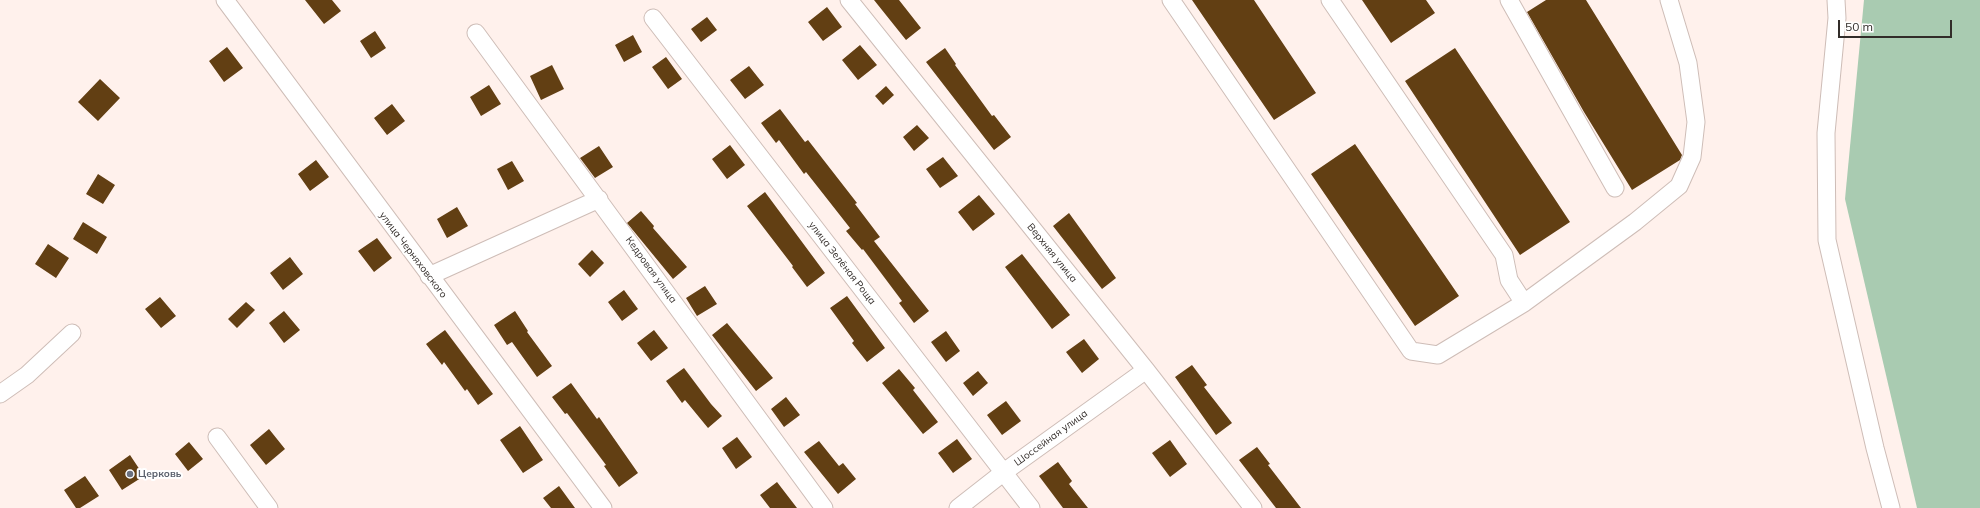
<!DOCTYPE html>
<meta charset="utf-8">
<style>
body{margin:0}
#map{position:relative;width:1980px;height:508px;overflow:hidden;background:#fff1ec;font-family:Mulish,sans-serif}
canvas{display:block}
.scale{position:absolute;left:1838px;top:20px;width:114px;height:18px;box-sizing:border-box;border:2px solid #322c29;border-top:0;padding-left:5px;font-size:12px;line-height:14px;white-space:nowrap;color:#322c29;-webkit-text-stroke:3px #fff;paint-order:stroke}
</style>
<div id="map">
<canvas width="1980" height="508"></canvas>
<div class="scale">50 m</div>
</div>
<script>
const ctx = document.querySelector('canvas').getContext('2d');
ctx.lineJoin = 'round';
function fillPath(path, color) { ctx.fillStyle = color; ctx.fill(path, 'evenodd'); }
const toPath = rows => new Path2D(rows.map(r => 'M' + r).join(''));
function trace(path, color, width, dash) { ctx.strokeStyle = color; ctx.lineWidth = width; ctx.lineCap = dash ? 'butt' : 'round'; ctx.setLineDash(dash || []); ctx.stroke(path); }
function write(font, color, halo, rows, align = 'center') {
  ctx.font = font + ' Mulish,sans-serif'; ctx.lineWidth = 4; ctx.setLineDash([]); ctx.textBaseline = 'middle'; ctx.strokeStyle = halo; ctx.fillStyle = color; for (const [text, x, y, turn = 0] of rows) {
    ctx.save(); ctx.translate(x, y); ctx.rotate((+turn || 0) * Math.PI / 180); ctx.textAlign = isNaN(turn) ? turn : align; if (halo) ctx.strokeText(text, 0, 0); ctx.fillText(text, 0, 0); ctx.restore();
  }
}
const green = toPath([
 [1864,0,1980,0,1980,508,1917,508,1845,199]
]);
const building = toPath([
 [305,0,332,0,341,11,324,24],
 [874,0,899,0,921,28,906,40],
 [1192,0,1254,0,1316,93,1274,120],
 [1362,0,1426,0,1435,13,1391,43],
 [1546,0,1586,0,1682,155,1680,160,1632,190,1584,112,1527,12],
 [827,7,842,27,823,41,808,22],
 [707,17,717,30,701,42,691,29],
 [375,31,386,48,371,58,360,41],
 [633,35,642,52,624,62,615,45],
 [860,45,877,65,858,80,842,60],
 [227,47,243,68,224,82,209,61],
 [945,48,956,64,955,65,992,116,994,115,1011,137,994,150,926,62],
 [1455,48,1570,222,1520,255,1405,81],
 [666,57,682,79,668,89,652,67],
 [552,65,564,89,541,100,530,76],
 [749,66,764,85,745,99,730,80],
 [100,79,120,98,98,121,78,102],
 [489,85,501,104,481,116,470,97],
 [886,86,894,95,883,105,875,96],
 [392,104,405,121,387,135,374,118],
 [780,109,805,142,808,140,857,203,855,204,880,237,874,241,929,311,914,323,899,303,902,301,863,249,862,250,846,231,850,228,806,172,804,174,779,140,776,143,761,123],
 [917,125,929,138,914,151,903,137],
 [1355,144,1459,296,1415,326,1311,174],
 [730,145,745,165,727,179,712,159],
 [599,146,613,167,595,178,580,158],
 [943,157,958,176,940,188,926,169],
 [316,160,329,177,310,191,298,174],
 [512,161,524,181,508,190,497,169],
 [98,174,115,185,103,204,86,194],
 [765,192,825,273,807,287,792,267,793,266,747,206],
 [979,195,995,214,973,231,958,212],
 [457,207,468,226,447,238,437,219],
 [641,211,654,226,653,228,687,267,673,279,627,223],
 [1069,213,1116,278,1102,289,1053,226],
 [83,222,107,237,97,254,73,239],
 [377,238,392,258,374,272,358,251],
 [48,244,69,258,56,278,35,264],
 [592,250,604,263,590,277,578,264],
 [1022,254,1070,315,1052,329,1005,267],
 [290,257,303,274,283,290,270,273],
 [705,286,717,304,697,316,686,298],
 [624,290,638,309,622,321,608,302],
 [847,296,885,348,867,362,852,343,854,341,830,308],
 [160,297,176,316,161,328,145,309],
 [246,302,255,310,237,328,228,319],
 [284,311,300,330,284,343,269,323],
 [515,311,528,331,527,332,552,366,537,377,512,342,507,345,494,325],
 [727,323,773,378,756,391,712,335],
 [445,330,493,394,478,405,467,389,465,391,444,362,442,365,426,344],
 [654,330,668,348,651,361,637,343],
 [946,331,960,351,946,362,931,342],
 [1084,339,1099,359,1082,373,1066,352],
 [1192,365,1207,385,1204,387,1232,423,1216,435,1175,377],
 [684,368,711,404,722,416,708,428,685,400,682,403,666,381],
 [899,369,915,388,913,390,938,422,923,434,882,383],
 [978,371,988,383,973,396,963,383],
 [571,383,597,419,599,417,638,473,619,487,604,466,606,465,567,413,565,414,552,397],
 [786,397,800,415,784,427,771,409],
 [1006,401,1021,421,1002,435,987,415],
 [520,426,543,460,523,473,500,440],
 [269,429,285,449,266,465,250,445],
 [737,437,752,457,736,469,722,448],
 [957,439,972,459,953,473,938,453],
 [1170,440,1187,464,1170,477,1152,453],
 [819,441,839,466,843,463,856,479,838,494,804,452],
 [189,442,203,459,188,471,175,454],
 [1257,447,1270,464,1268,465,1301,508,1276,508,1239,460],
 [130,455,144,476,122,490,109,470],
 [1058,462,1072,481,1069,484,1088,508,1063,508,1039,476],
 [85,476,99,496,80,508,76,508,64,490],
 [777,482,797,508,770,508,760,495],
 [559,486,575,508,551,508,543,498]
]);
const minor = toPath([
 [225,0,603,508],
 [849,0,1146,370,1253,508],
 [1171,0,1411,351,1438,355,1524,303,1635,222,1679,186,1692,157,1696,122,1688,63,1669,0],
 [1330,0,1504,255,1509,280,1524,303],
 [1509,0,1615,188],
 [1836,0,1837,18,1826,133,1827,240,1875,448,1891,508],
 [653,18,1031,508],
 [476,33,824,508],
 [429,276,599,199],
 [0,394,27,375,72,333],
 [217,437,269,508],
 [958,508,1004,472,1146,370]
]);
const markers = [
 [130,474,4,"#6b7280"]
];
const streetNames = [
 ["Верхняя улица",1052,253,51],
 ["улица Черняховского",413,255,53],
 ["улица Зелёная Роща",842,263,52],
 ["Кедровая улица",651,270,54],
 ["Шоссейная улица",1051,438,-36]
];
const worshipNames = [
 ["Церковь",138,474]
];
fillPath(green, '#a9cbb1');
fillPath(building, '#623f13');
trace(minor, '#cebdb7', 19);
trace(minor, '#fff', 17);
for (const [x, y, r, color] of markers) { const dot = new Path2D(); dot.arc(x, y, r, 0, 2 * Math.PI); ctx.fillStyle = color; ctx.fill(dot); trace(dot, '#fff', 1.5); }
write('10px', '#322c29', '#fff', streetNames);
write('bold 10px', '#5b616d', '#fff', worshipNames, 'left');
</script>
